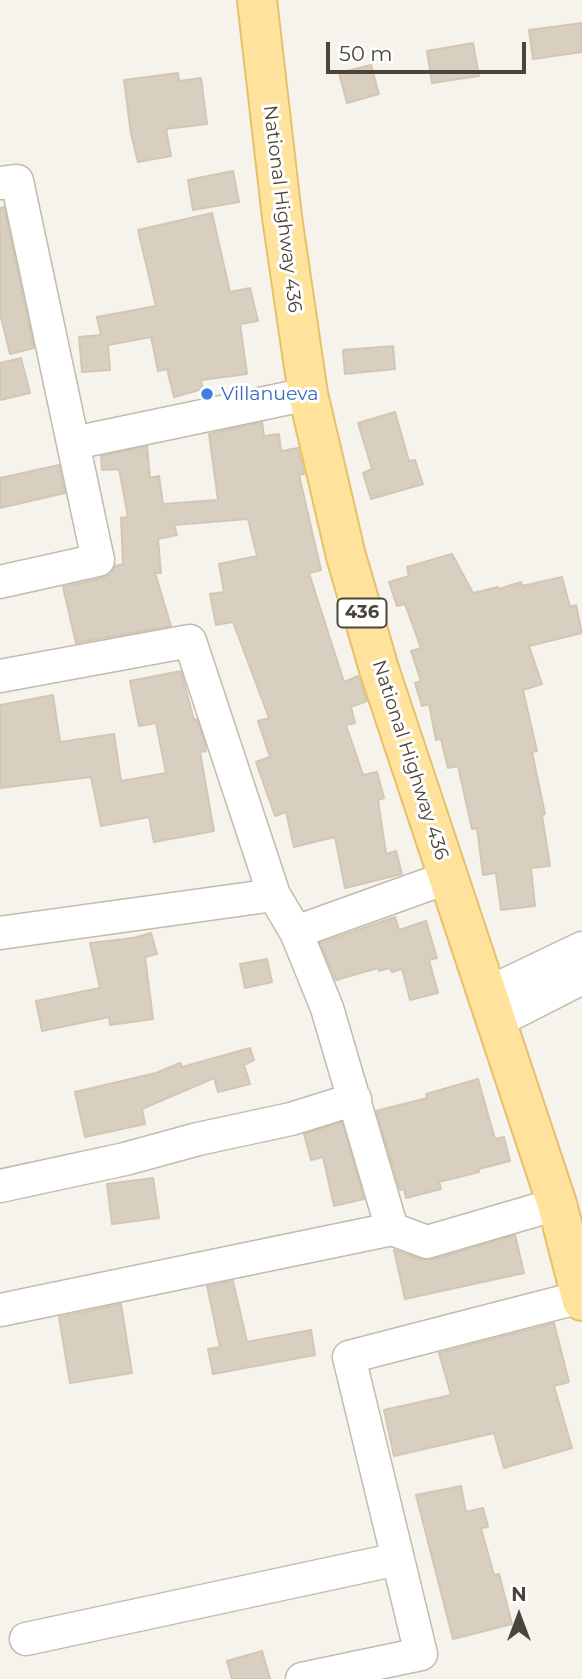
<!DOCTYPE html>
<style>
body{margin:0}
#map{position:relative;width:582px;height:1679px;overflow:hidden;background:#f6f3ec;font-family:Montserrat,sans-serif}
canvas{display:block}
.north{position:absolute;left:484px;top:1581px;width:70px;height:70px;-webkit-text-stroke:5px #fff;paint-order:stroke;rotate:0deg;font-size:19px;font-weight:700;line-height:28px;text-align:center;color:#4b4439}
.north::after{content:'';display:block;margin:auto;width:24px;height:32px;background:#4b4439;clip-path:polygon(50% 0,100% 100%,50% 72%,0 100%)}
.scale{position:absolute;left:326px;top:42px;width:200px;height:32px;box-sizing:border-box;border:4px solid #4b4439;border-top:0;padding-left:9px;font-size:21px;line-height:24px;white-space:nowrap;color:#4b4439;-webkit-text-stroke:5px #fff;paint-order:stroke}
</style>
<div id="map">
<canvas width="582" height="1679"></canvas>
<div class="north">N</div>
<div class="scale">50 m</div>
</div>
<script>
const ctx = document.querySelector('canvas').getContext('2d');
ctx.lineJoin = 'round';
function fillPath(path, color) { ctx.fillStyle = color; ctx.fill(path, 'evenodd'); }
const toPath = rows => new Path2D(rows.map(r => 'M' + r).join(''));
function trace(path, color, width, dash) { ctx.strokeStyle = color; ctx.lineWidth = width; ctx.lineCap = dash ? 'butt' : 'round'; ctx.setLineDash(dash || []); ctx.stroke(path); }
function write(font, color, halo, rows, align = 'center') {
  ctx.font = font + ' Montserrat,sans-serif'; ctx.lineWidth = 6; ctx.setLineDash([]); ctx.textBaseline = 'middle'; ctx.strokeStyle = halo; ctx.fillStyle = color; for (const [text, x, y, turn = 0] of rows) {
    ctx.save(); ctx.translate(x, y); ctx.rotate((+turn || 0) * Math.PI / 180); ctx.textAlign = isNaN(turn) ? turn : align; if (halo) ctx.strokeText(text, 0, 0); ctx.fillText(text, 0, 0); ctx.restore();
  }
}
const building = toPath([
 [582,23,582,52,533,59,529,30,582,23],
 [473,43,479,76,432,83,427,51,473,43],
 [371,65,379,94,347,103,339,73,371,65],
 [178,73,179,81,201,78,207,124,166,129,171,156,138,162,131,134,124,80,178,73],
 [233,171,239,202,193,210,188,180,233,171],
 [4,207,34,348,10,354,0,313,0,208,4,207],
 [212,213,230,292,250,288,258,321,240,324,247,374,201,380,203,389,174,397,167,369,158,371,151,337,108,345,110,370,82,372,79,337,101,335,97,317,156,306,138,230,212,213],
 [393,346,395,369,345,374,343,350,393,346],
 [21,358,30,393,0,400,0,363,21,358],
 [395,412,409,461,415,460,423,484,371,499,363,473,372,469,358,423,395,412],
 [262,422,264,436,279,434,281,451,298,448,304,474,299,475,321,570,309,573,344,682,358,676,367,701,351,707,355,723,346,725,363,775,377,772,384,798,378,800,386,854,396,851,402,874,345,888,335,837,294,847,286,812,275,816,256,762,270,757,258,721,269,718,233,622,216,625,210,594,224,592,219,564,257,556,248,519,174,525,177,535,158,539,161,573,155,573,171,626,76,643,63,587,102,578,110,574,115,566,123,564,121,518,128,517,119,469,102,470,101,456,147,446,150,478,159,476,163,504,218,500,209,434,262,422],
 [59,465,65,493,0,508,0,478,59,465],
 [452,554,473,593,498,587,499,589,521,582,522,586,562,577,570,607,576,605,582,633,529,646,542,684,523,690,537,751,532,752,545,814,542,815,550,866,531,868,535,906,501,910,496,873,483,875,477,828,472,829,458,766,448,768,441,739,436,740,429,704,422,706,415,683,421,681,411,651,421,648,405,604,397,606,389,582,409,576,407,567,452,554],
 [181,671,194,720,197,719,205,744,206,751,200,752,214,831,154,842,149,817,101,826,91,777,0,788,0,705,53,695,60,742,114,734,121,781,166,773,156,723,139,726,130,681,181,671],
 [395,917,399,930,426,921,437,958,429,960,438,993,410,1000,402,969,392,972,390,968,379,971,378,968,336,980,320,943,395,917],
 [151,933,157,954,145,957,153,1019,110,1025,109,1017,42,1031,36,1001,100,988,90,943,133,938,151,933],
 [267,959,272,982,245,988,240,964,267,959],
 [250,1048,254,1060,244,1065,250,1084,218,1092,214,1078,142,1109,145,1124,85,1137,75,1092,156,1073,180,1063,182,1067,250,1048],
 [478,1079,495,1139,504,1137,510,1161,479,1169,479,1172,439,1182,441,1189,406,1198,404,1189,400,1190,376,1111,427,1098,426,1094,478,1079],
 [342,1122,364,1199,334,1206,323,1157,311,1160,304,1134,342,1122],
 [153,1178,159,1218,112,1224,107,1184,153,1178],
 [515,1235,524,1273,405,1299,394,1250,421,1259,431,1260,515,1235],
 [233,1281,247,1342,311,1330,315,1355,213,1374,208,1349,220,1347,207,1286,233,1281],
 [121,1304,132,1373,70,1383,59,1317,121,1304],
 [554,1323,569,1382,554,1386,572,1448,504,1468,494,1433,394,1456,384,1410,451,1395,439,1353,554,1323],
 [461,1486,466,1512,483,1508,488,1527,481,1528,494,1575,499,1574,512,1624,453,1639,416,1495,461,1486],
 [262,1651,270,1679,232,1679,227,1661,262,1651]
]);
const street = toPath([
 [0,183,17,181,98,560,0,582],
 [74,443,308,394],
 [0,676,190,641,274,895,296,932,327,1008,392,1229],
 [296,932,449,877],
 [0,933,274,895],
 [486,994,582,948],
 [496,1022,582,978],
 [0,1186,125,1159,198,1139,291,1119,355,1099],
 [0,1310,392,1229,427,1242,557,1204],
 [26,1639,398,1559],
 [302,1679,421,1654,349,1357,581,1297]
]);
const primary = toPath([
 [257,0,282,217,308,394,346,556,379,669,557,1204,582,1301]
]);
const markers = [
 [207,394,7,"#3f7fe0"]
];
const shields = [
 [362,613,49]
];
const shieldNames = [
 ["436",362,613]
];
const streetNames = [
 ["National Highway 436",282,209,83],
 ["National Highway 436",410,760,72]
];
const shopNames = [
 ["Villanueva",221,394]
];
fillPath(building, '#d8cfc1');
trace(building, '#d3c7b4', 2);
trace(street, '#c2bbae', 35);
trace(primary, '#e6c16a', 42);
trace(street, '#fff', 32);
trace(primary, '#ffe39c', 38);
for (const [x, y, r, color] of markers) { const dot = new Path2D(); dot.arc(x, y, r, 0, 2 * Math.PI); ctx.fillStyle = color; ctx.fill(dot); trace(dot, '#fff', 2.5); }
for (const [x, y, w] of shields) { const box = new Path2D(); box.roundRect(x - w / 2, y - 14.5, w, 29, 5); ctx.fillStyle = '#fff'; ctx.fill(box); trace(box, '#4b4439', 2); }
write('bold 18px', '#4b4439', null, shieldNames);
write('19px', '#4b4439', '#fff', streetNames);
write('19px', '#366cbe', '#fff', shopNames, 'left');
</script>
